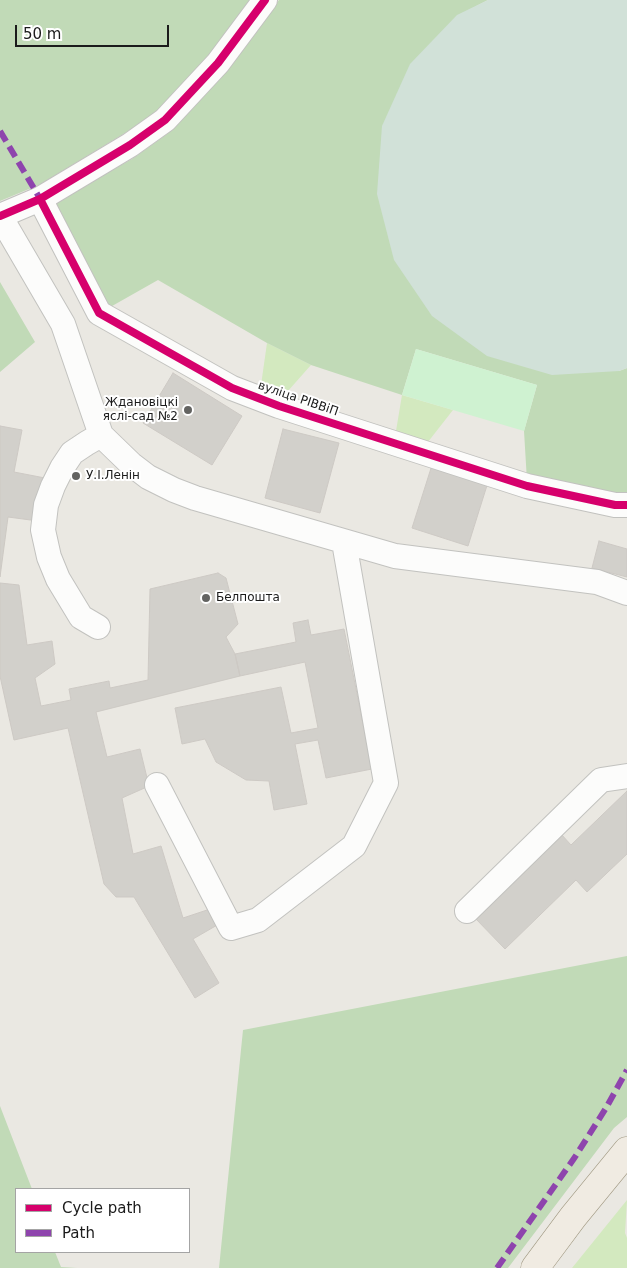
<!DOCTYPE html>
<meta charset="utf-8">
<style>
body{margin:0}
#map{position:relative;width:627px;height:1268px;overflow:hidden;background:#eae8e2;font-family:"DejaVu Sans",sans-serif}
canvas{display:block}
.legend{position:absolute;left:15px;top:1188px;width:175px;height:65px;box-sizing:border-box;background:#fff;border:1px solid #a4a4a4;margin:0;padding:6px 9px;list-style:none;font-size:15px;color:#1b1b1b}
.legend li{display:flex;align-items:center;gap:10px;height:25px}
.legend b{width:25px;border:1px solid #a4a4a4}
.scale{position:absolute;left:15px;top:25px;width:154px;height:22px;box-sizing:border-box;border:2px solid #1b1b1b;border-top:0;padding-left:6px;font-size:15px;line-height:18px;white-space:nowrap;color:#1b1b1b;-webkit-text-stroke:4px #fff;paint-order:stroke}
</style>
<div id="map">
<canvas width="627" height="1268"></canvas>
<ul class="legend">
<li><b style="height:6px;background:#d6006c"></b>Cycle path</li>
<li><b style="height:6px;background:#8e44ad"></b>Path</li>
</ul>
<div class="scale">50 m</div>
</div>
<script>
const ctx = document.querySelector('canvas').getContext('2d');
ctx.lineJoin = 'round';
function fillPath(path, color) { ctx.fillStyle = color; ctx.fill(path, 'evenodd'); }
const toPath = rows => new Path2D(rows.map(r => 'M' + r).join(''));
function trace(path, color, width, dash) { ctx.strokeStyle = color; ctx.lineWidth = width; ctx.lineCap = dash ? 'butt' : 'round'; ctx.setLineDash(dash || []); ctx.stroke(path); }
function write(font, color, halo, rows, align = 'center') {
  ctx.font = font + ' "DejaVu Sans",sans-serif'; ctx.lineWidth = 4; ctx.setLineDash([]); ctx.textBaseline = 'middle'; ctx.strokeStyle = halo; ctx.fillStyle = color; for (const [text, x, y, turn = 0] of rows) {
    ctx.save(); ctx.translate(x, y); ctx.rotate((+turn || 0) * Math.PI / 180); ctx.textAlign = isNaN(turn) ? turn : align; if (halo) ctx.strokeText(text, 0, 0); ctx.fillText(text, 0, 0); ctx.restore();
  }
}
const grass = toPath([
 [267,343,311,365,280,400,260,392],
 [402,395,453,410,424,447,395,437],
 [627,1200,625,1233,627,1238,627,1268,572,1268]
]);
const forest = toPath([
 [0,0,253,0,211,58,153,116,41,184,0,201],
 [279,0,488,0,457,16,619,371,627,368,627,502,527,481,524,431,537,385,416,349,402,395,311,365,267,343,158,280,105,310,49,205,132,159,167,134,201,99],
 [0,282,35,342,0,372],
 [627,956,627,1117,614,1128,508,1268,219,1268,243,1030],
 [0,1106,32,1189,16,1189,16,1252,55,1252,61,1267,77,1268,0,1268]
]);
const wetland = toPath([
 [488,0,627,0,627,368,619,371,552,375,487,356,432,316,394,260,377,194,382,126,410,64,457,15]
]);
const park = toPath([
 [416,349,537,385,524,431,402,395]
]);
const building = toPath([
 [173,373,242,416,212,465,143,423,173,373],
 [0,426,22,430,14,472,45,478,38,521,8,517,0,577,0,426],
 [283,429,339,443,320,513,265,498,283,429],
 [433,462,489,479,468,546,412,528,433,462],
 [599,541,627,549,627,577,592,568,599,541],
 [218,573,226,578,238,624,226,637,235,654,240,676,96,712,107,757,140,749,149,786,122,798,133,854,161,846,183,918,210,909,219,924,193,939,219,983,195,998,134,897,116,897,104,884,68,728,14,740,0,676,0,583,19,585,27,645,52,641,55,664,35,678,41,706,71,700,69,689,109,681,110,688,148,680,150,589,218,573],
 [308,620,311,635,344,629,372,769,326,778,318,740,295,744,307,804,274,810,269,781,246,780,216,762,205,739,182,744,175,708,281,687,291,733,318,728,305,662,240,676,235,654,296,642,293,623,308,620],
 [627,791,627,854,587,892,576,880,505,949,475,918,561,834,571,845,627,791]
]);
const minor = toPath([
 [40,199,99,313,232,388,279,406,527,486,615,505,627,505],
 [0,216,63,324,101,435,87,443,72,453,62,468,53,486,46,505,43,530,49,557,58,579,81,617,98,627],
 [0,216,40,199,130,145,165,120,218,63,265,0],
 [101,435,131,464,148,477,174,490,195,498,395,556,597,582,627,593],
 [157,785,231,928,258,920,354,846,386,783,344,542],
 [467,911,601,780,627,776]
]);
const major = toPath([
 [535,1268,573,1217,627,1151]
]);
const quiet = toPath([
 [0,131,42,202],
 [497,1268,575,1157,606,1108,627,1070]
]);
const cycleway = toPath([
 [40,199,99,313,232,388,279,406,527,486,615,505,627,505],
 [0,216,40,199,130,145,165,120,218,63,265,0]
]);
const markers = [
 [188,410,5,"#636361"],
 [76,476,5,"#636361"],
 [206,598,5,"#636361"]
];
const streetNames = [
 ["вуліца РІВВіП",298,399,19]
];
const poiNames = [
 ["Ждановіцкі",178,403,"right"],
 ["яслі-сад №2",178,417,"right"],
 ["У.І.Ленін",86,476],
 ["Белпошта",216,598]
];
fillPath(grass, '#d3e9bf');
fillPath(forest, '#c1dab7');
fillPath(wetland, '#d1e1d8');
fillPath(park, '#cff2d1');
fillPath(building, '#d2d0cb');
trace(building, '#cdc9c4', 1);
trace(minor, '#c2c2bf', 26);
trace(major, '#9f9780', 29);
trace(minor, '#fcfcfb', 24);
trace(major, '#f0ebe2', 28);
trace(quiet, '#8e44ad', 6, [12, 6]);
trace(cycleway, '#d6006c', 8);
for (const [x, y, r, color] of markers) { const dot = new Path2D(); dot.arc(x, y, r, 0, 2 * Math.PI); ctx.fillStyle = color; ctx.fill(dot); trace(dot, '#fff', 2); }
write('12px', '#1b1b1b', '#fff', streetNames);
write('12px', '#1b1b1b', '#fff', poiNames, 'left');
</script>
